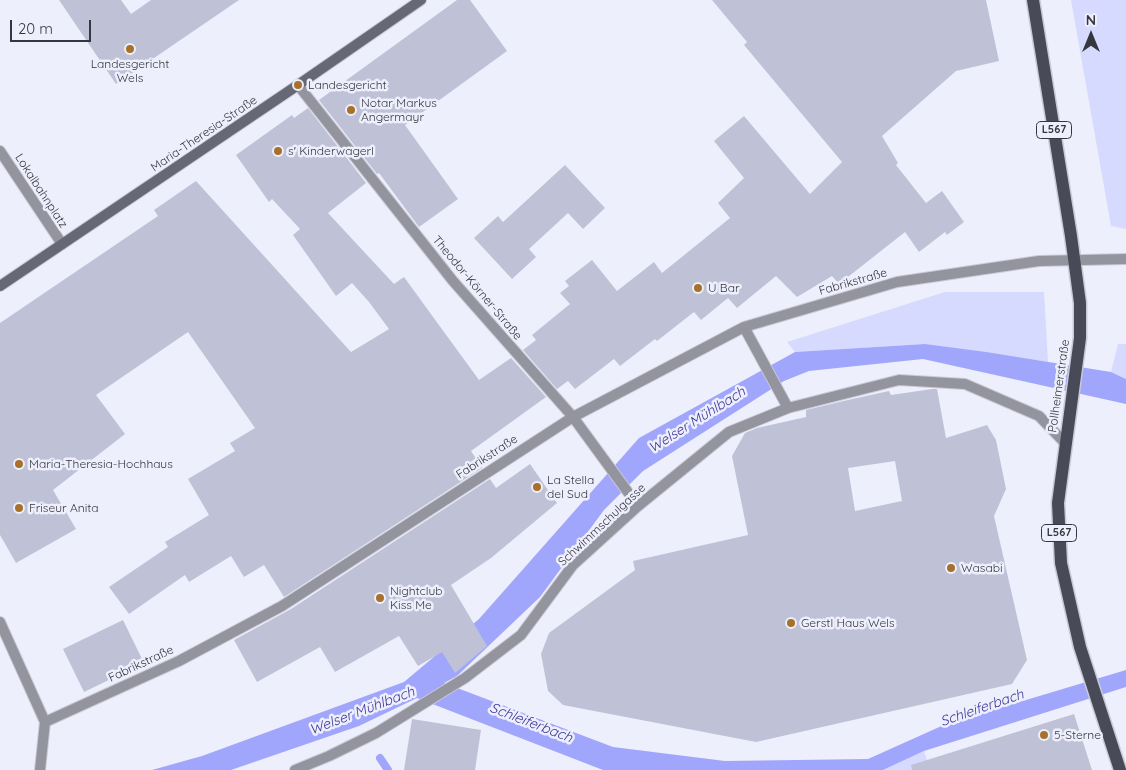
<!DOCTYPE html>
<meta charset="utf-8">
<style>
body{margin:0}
#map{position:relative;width:1126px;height:770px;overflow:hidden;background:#eeeffc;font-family:Quicksand,sans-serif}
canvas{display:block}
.north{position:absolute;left:1066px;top:10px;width:50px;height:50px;-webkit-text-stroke:4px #eeeffc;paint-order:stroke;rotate:0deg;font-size:14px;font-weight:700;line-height:20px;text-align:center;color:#35363e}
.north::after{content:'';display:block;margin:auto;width:18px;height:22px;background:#35363e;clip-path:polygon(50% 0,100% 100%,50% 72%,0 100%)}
.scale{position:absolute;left:10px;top:20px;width:81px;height:22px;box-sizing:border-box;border:2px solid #35363e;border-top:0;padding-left:6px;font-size:15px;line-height:18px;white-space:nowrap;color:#35363e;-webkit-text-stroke:4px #eeeffc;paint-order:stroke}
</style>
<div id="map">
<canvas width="1126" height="770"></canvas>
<div class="north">N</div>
<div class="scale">20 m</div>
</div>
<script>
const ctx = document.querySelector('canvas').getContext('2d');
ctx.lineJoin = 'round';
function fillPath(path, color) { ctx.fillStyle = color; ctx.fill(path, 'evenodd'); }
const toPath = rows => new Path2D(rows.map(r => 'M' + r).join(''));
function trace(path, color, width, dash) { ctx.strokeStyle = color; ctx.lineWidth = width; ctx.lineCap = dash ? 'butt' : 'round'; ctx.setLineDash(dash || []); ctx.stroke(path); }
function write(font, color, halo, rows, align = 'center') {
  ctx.font = font + ' Quicksand,sans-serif'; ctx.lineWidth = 5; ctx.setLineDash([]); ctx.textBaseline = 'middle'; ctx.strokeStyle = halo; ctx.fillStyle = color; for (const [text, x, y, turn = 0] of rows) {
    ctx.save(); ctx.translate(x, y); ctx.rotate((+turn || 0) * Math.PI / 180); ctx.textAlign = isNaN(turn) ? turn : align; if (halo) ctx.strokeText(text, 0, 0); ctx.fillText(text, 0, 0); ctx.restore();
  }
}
const green = toPath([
 [1071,0,1126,0,1126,229,1111,226],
 [945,292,1044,292,1048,362,925,344,795,352,787,342],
 [1118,344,1126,344,1126,379,1111,372],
 [924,751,930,770,883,770]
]);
const water = toPath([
 [925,344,986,352,1111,372,1126,379,1126,404,923,359,809,371,784,381,643,471,604,510,540,597,457,676,444,683,613,747,725,761,868,759,946,724,1126,670,1126,687,924,751,883,770,603,770,417,698,359,726,231,770,152,770,202,756,404,682,479,619,639,438,795,352]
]);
const stream = toPath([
 [380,758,388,770]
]);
const building = toPath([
 [59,0,121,0,131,14,151,0,239,0,116,84],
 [457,0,470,0,507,51,405,125,458,199,419,227,379,173,377,174,319,100],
 [712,0,986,0,999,61,956,71,882,136,898,163,896,165,926,203,942,191,964,222,947,235,945,232,919,252,905,232,839,284,832,276,797,297,776,276,737,308,728,298,701,320,694,312,657,341,655,339,620,366,614,359,575,389,568,381,557,389,523,350,536,340,532,335,570,304,560,293,569,286,565,281,592,260,617,291,654,262,662,273,730,218,718,203,744,178,714,141,744,116,810,194,842,162,744,45,747,42],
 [308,108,366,183,328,213,394,284,404,277,479,380,511,358,546,397,471,451,482,468,284,597,264,565,244,577,231,556,189,582,185,575,129,614,109,587,168,547,165,542,209,515,188,479,235,451,230,443,255,428,188,332,96,395,125,434,53,490,76,529,16,563,0,535,0,323,158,216,154,210,196,181,351,352,389,329,369,302,352,283,336,296,293,235,300,229,272,199,269,202,236,155,292,115,294,118],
 [565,165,605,208,583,229,568,213,529,249,536,257,512,279,474,238,498,216,503,222],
 [932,389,937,389,946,438,987,425,996,440,1006,489,994,516,1027,660,1012,684,756,742,563,705,548,691,541,654,549,633,635,570,633,561,748,535,732,456,745,433,757,428,806,417,806,410,848,400,889,391,891,395],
 [895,461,902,501,855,511,848,468],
 [530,464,557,503,491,558,451,585,487,646,455,673,442,652,418,666,399,636,335,672,320,647,257,682,234,640,291,609,490,479,496,488],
 [123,620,144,663,84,692,63,649],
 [1074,714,1092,770,912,770,911,765],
 [412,719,481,730,475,770,404,770]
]);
const street = toPath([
 [298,85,453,281,573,417,638,506],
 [0,151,62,244],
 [744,327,788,408],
 [0,622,45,722],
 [45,722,179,661,282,606,573,417,744,327,897,282,1039,261,1126,259],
 [40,770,45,722],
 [295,770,329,756,376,733,465,678,521,635,573,565,638,506,729,432,788,408,899,380,965,384,1039,416,1065,443]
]);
const secondary = toPath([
 [0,286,298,85,421,0]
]);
const primary = toPath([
 [1033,0,1071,236,1080,303,1080,338,1058,503,1061,563,1080,647,1120,770]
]);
const markers = [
 [130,49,5,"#a7712b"],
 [298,85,5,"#a7712b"],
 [351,110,5,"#a7712b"],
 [278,151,5,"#a7712b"],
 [698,288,5,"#a7712b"],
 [19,464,5,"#a7712b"],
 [537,487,5,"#a7712b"],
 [19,508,5,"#a7712b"],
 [951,568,5,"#a7712b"],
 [380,598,5,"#a7712b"],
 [791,623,5,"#a7712b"],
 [1044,735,5,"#a7712b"]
];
const shields = [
 [1054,130,35],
 [1059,533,35]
];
const shieldNames = [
 ["L567",1054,130],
 ["L567",1059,533]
];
const poiNames = [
 ["Landesgericht",130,64,"center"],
 ["Wels",130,78,"center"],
 ["Landesgericht",308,85],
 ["Notar Markus",361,103],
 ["Angermayr",361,117],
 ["s' Kinderwagerl",288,151],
 ["U Bar",708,288],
 ["Maria-Theresia-Hochhaus",29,464],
 ["La Stella",547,480],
 ["del Sud",547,494],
 ["Friseur Anita",29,508],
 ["Wasabi",961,568],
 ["Nightclub",390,591],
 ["Kiss Me",390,605],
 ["Gerstl Haus Wels",801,623],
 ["5-Sterne",1054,735]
];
const streetNames = [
 ["Maria-Theresia-Straße",204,134,-34],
 ["Lokalbahnplatz",41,191,57],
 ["Fabrikstraße",853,282,-16],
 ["Theodor-Körner-Straße",477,288,50],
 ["Pollheimerstraße",1059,386,-82],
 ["Fabrikstraße",487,457,-33],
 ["Schwimmschulgasse",602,525,-43],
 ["Fabrikstraße",141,664,-25]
];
const waterNames = [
 ["Welser Mühlbach",697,420,-32],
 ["Schleiferbach",982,708,-19],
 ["Welser Mühlbach",362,711,-21],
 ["Schleiferbach",531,723,21]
];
fillPath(green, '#d6dafe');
fillPath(water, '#a0a6fc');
trace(stream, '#a0a6fc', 8);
fillPath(building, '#bfc2d7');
trace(street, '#c9cad6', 12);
trace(secondary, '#c9cad6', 12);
trace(primary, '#c9cad6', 15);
trace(street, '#93949d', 10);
trace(secondary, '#666875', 10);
trace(primary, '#484a58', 12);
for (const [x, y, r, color] of markers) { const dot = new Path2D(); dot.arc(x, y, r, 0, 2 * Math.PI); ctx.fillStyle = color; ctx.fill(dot); trace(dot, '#eeeffc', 2); }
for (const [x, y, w] of shields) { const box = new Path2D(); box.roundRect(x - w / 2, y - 8.5, w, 17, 4); ctx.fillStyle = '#eeeffc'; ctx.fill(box); trace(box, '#35363e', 1); }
write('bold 11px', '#35363e', null, shieldNames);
write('12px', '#35363e', '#eeeffc', poiNames, 'left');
write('12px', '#35363e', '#eeeffc', streetNames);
write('italic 14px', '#3d3798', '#eeeffc', waterNames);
</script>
